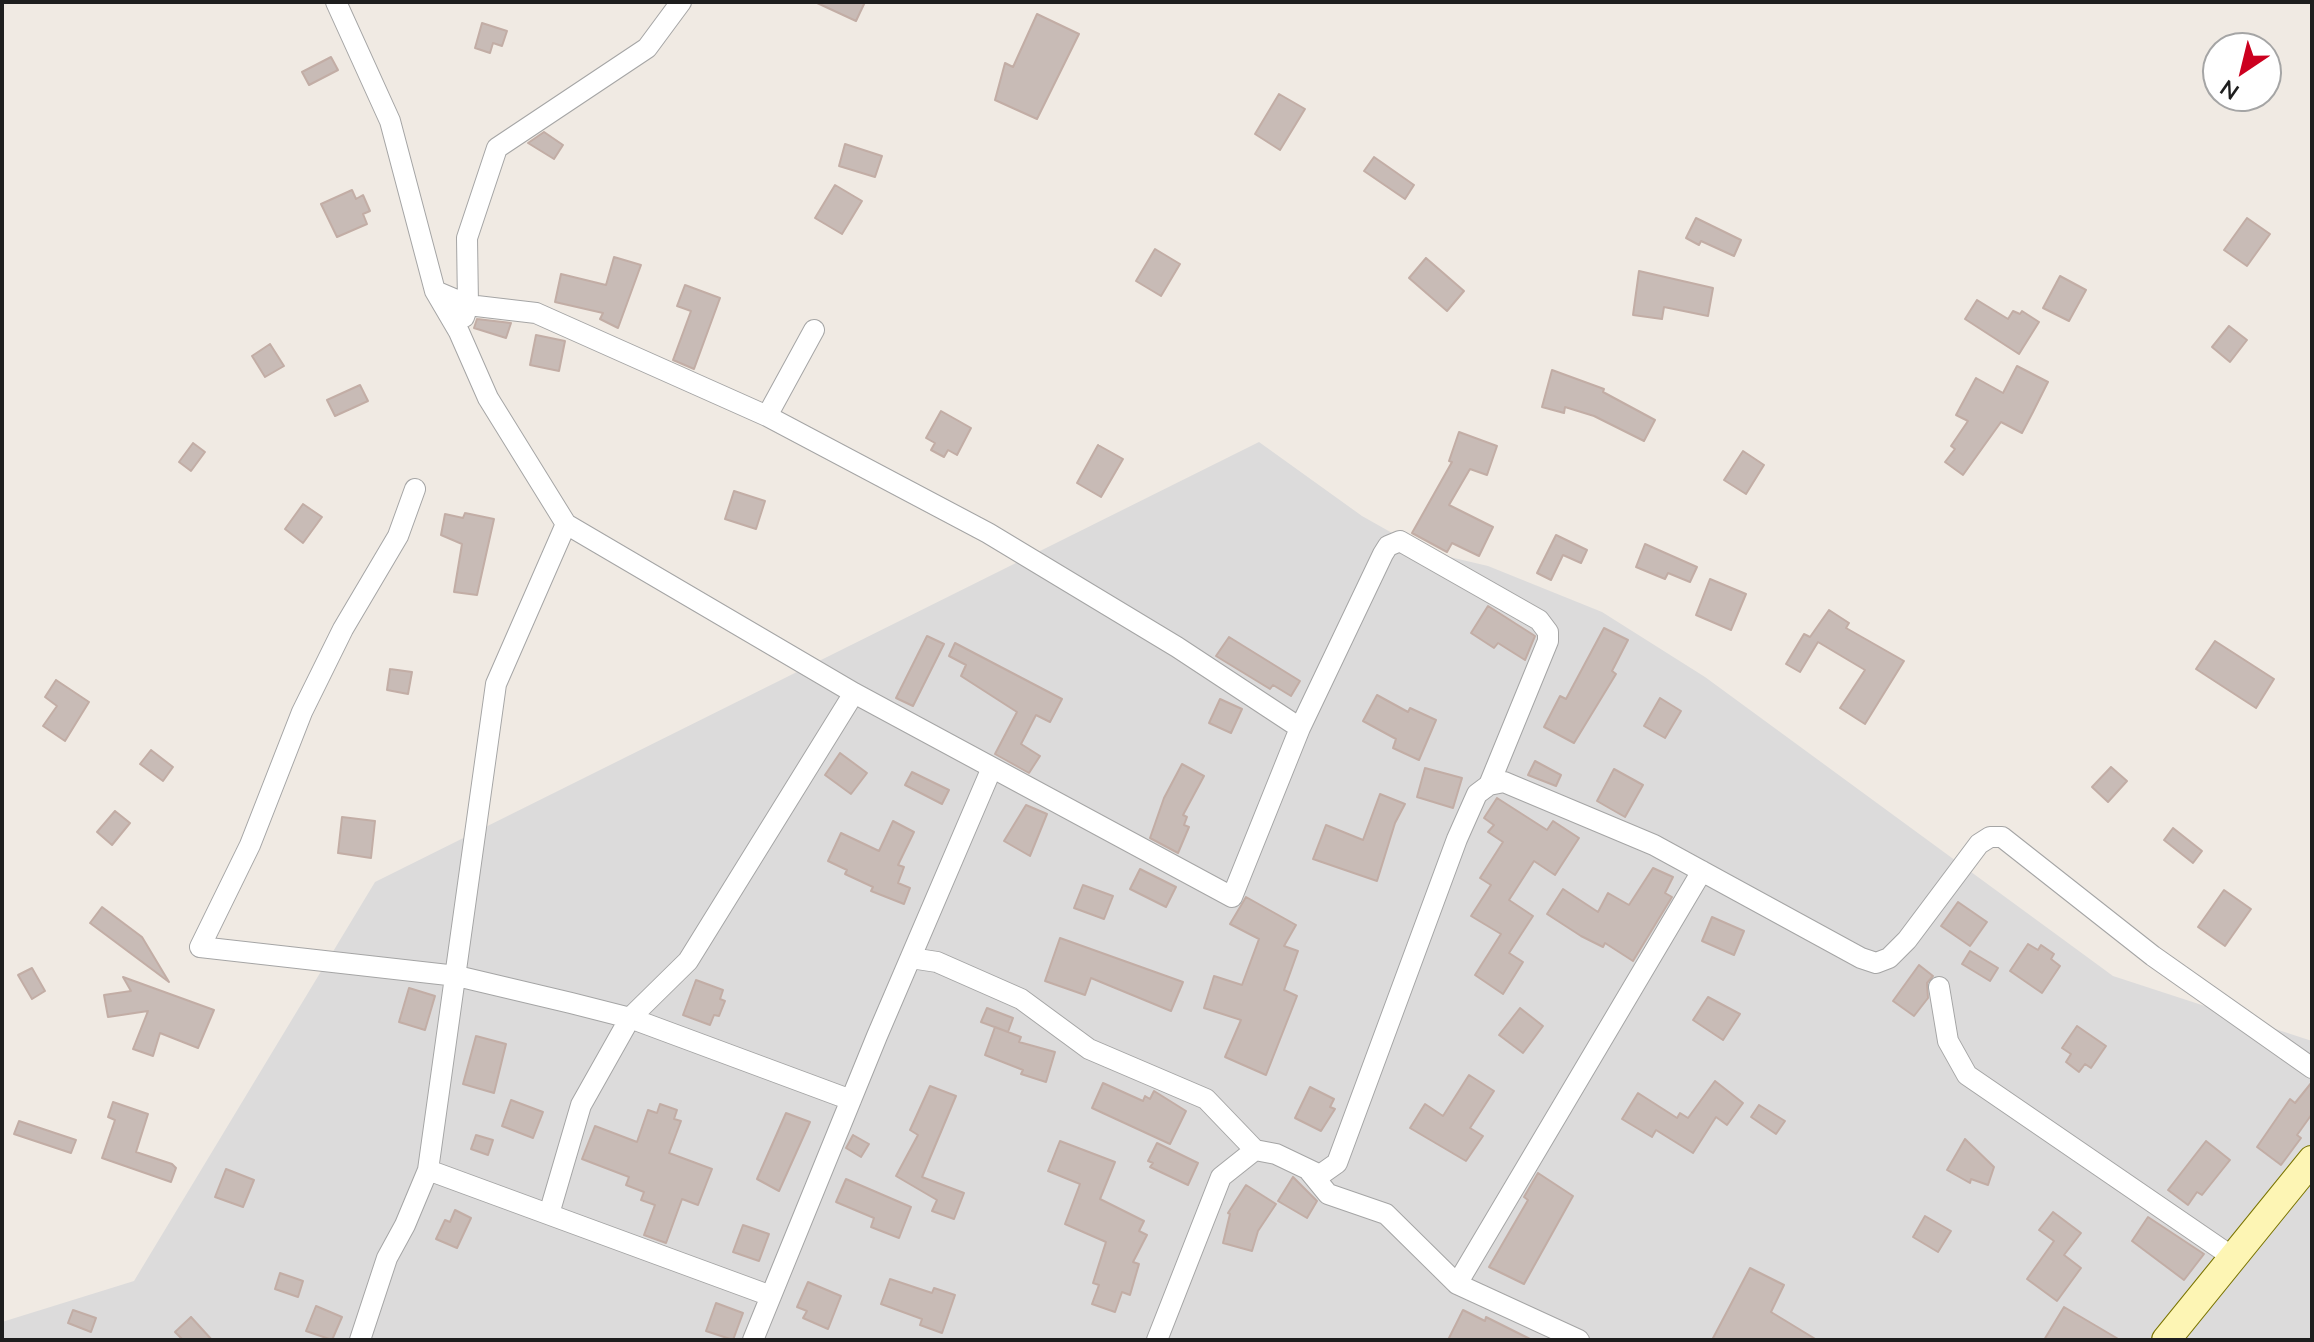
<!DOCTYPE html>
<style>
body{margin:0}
#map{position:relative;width:2314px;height:1342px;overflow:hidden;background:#f0eae3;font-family:Mulish,sans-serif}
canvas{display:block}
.frame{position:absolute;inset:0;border:4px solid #1e1e1e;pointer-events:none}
.north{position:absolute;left:2202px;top:32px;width:80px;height:80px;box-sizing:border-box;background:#fff;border:2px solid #a5a5a5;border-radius:50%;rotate:215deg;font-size:22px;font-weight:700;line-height:32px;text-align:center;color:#1e1e1e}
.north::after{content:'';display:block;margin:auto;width:28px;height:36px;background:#cc001f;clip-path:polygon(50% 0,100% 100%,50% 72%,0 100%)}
</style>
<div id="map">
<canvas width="2314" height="1342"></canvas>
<div class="frame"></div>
<div class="north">N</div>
</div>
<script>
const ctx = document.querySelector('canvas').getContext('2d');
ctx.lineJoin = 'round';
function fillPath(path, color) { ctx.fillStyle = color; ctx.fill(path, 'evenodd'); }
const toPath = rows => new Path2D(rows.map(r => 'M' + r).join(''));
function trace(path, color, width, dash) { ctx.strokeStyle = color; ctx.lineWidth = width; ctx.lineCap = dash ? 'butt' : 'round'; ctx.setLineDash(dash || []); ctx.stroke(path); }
const residential = toPath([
 [1259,442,1362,516,1424,551,1488,566,1602,612,1705,677,2113,976,2312,1041,2312,1340,2,1340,2,1322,134,1281,375,882]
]);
const building = toPath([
 [815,2,865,2,856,21,815,2],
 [1037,14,1079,34,1037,119,995,100,1005,63,1013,67,1037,14],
 [482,23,507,31,502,46,493,43,490,53,475,48,482,23],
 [331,57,338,70,309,85,302,72,331,57],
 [1279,94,1305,109,1280,150,1255,134,1279,94],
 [544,132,563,145,554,159,528,143,544,132],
 [845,144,882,156,875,177,839,166,845,144],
 [1374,157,1414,185,1405,199,1364,171,1374,157],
 [835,185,862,201,842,234,815,218,835,185],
 [352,190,356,199,363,195,370,211,363,214,367,224,337,237,321,204,352,190],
 [1696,218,1741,240,1734,256,1701,241,1699,245,1686,238,1696,218],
 [2247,218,2270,234,2247,266,2224,250,2247,218],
 [1155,249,1180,264,1161,296,1136,281,1155,249],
 [614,257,641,265,618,328,600,319,603,313,555,302,561,274,606,285,614,257],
 [1426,258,1464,291,1447,311,1409,278,1426,258],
 [1639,271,1713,288,1708,316,1664,307,1662,319,1633,315,1639,271],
 [2060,276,2086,290,2069,321,2043,308,2060,276],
 [685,285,720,298,694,369,673,360,691,311,677,306,685,285],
 [1977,300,2008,319,2013,311,2020,314,2022,311,2039,322,2019,354,1965,319,1977,300],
 [477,319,511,323,506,338,474,328,477,319],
 [2229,326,2247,340,2230,362,2212,347,2229,326],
 [536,335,565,341,559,371,530,365,536,335],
 [270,344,284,366,265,377,252,356,270,344],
 [2017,366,2048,382,2033,412,2022,433,2001,422,1963,475,1945,462,1955,449,1951,446,1968,421,1956,415,1976,378,2003,393,2017,366],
 [1552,370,1604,389,1603,392,1655,420,1644,441,1594,416,1565,407,1564,413,1542,407,1552,370],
 [360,385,368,401,335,416,327,400,360,385],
 [941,411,971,428,957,455,948,450,944,457,931,450,935,443,926,438,941,411],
 [1459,432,1497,446,1487,475,1470,469,1449,505,1493,527,1479,556,1452,543,1447,552,1412,533,1452,462,1449,461,1459,432],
 [193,443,205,452,191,471,179,462,193,443],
 [1098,445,1123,459,1101,497,1077,483,1098,445],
 [1743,451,1764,465,1746,494,1724,480,1743,451],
 [734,491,765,501,756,529,725,519,734,491],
 [303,504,322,517,303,543,285,529,303,504],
 [465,513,494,519,477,595,454,592,462,544,441,535,445,514,463,518,465,513],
 [1556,535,1587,550,1581,563,1563,555,1551,580,1537,573,1556,535],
 [1645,544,1697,567,1690,582,1668,573,1665,579,1636,567,1645,544],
 [1710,579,1746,594,1731,630,1696,615,1710,579],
 [1488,606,1535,636,1525,660,1498,643,1494,648,1471,633,1488,606],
 [1829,610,1849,623,1846,628,1904,661,1865,724,1840,708,1865,670,1818,642,1800,672,1786,664,1804,634,1810,637,1829,610],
 [1604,628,1628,640,1612,671,1616,674,1574,743,1544,727,1560,696,1566,699,1604,628],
 [927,636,944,644,913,706,896,698,927,636],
 [1229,637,1300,681,1291,696,1273,685,1270,689,1216,656,1229,637],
 [2215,641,2274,679,2256,708,2196,669,2215,641],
 [955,643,1062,699,1050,722,1036,715,1021,744,1040,756,1029,773,995,754,1017,712,961,676,966,665,949,656,955,643],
 [390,669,412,672,408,694,387,690,390,669],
 [56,680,89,702,65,741,43,726,57,706,45,697,56,680],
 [1377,695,1408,712,1410,708,1436,720,1419,760,1393,748,1396,739,1363,721,1377,695],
 [1660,698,1681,711,1665,738,1644,726,1660,698],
 [1220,699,1242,709,1231,733,1209,723,1220,699],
 [151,750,173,767,163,781,140,764,151,750],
 [840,753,867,773,851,794,825,775,840,753],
 [1535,761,1561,775,1556,786,1528,775,1535,761],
 [1182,764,1204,776,1183,815,1187,817,1184,825,1189,827,1178,853,1150,838,1164,798,1182,764],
 [2111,767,2127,781,2108,802,2092,787,2111,767],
 [1425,768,1462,778,1453,808,1417,797,1425,768],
 [1614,769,1643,785,1625,817,1597,801,1614,769],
 [912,772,949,790,942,804,905,785,912,772],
 [1380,794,1405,804,1395,823,1377,881,1313,859,1326,825,1363,840,1380,794],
 [1497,798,1547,830,1553,821,1579,838,1555,875,1534,861,1509,900,1533,916,1509,953,1523,962,1503,994,1475,975,1501,934,1471,916,1491,885,1480,878,1503,842,1488,832,1494,825,1484,818,1497,798],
 [1026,805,1047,814,1030,856,1004,841,1026,805],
 [115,811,130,823,112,845,97,832,115,811],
 [342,817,375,821,371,858,338,853,342,817],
 [893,821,914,832,898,865,904,867,898,883,910,888,904,904,871,891,873,887,845,874,847,870,828,861,841,833,879,851,893,821],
 [2173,828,2202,851,2193,863,2164,840,2173,828],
 [1653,868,1673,877,1665,893,1672,897,1633,961,1605,943,1603,947,1581,936,1547,914,1563,889,1598,912,1608,893,1629,905,1653,868],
 [1140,869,1176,887,1166,907,1130,889,1140,869],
 [1083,885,1113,896,1104,919,1074,908,1083,885],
 [2224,890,2251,909,2225,946,2198,927,2224,890],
 [1246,897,1296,925,1284,946,1298,951,1284,990,1297,996,1266,1075,1225,1057,1241,1020,1204,1008,1214,976,1242,985,1259,939,1230,924,1246,897],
 [1958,902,1987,922,1970,946,1941,926,1958,902],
 [102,907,142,937,169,982,90,923,102,907],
 [1712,917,1744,931,1734,955,1702,941,1712,917],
 [1060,938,1183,982,1171,1011,1091,978,1085,995,1045,981,1060,938],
 [2028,944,2038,950,2041,945,2054,954,2051,959,2060,966,2042,993,2010,971,2028,944],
 [1970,951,1998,968,1990,981,1962,964,1970,951],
 [1919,965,1933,976,1927,983,1928,998,1914,1016,1893,1001,1919,965],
 [32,968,45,991,32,999,18,975,32,968],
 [123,977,214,1010,198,1048,160,1033,153,1056,133,1049,148,1011,108,1017,104,995,131,991,123,977],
 [696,980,723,990,720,999,725,1001,719,1016,714,1015,710,1025,683,1015,696,980],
 [409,988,435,996,425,1030,399,1022,409,988],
 [1708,997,1740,1014,1723,1040,1693,1020,1708,997],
 [987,1008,1013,1018,1008,1032,981,1022,987,1008],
 [1520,1008,1543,1026,1523,1053,1499,1035,1520,1008],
 [2077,1026,2106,1046,2091,1068,2085,1064,2079,1072,2066,1062,2071,1054,2062,1048,2077,1026],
 [995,1027,1021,1037,1019,1042,1055,1052,1046,1082,1021,1074,1023,1070,985,1055,995,1027],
 [476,1036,506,1044,494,1093,463,1084,476,1036],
 [1469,1075,1494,1091,1470,1128,1483,1136,1466,1161,1410,1128,1425,1104,1443,1116,1469,1075],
 [1715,1081,1743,1103,1727,1125,1716,1117,1693,1153,1656,1130,1652,1137,1622,1119,1638,1093,1677,1118,1680,1113,1688,1118,1715,1081],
 [2312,1082,2312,1114,2297,1135,2301,1138,2281,1165,2257,1147,2290,1099,2295,1103,2312,1082],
 [1103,1083,1143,1101,1145,1096,1150,1099,1154,1091,1186,1111,1170,1144,1092,1108,1103,1083],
 [930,1086,956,1096,922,1177,964,1193,954,1219,932,1211,937,1200,896,1176,918,1135,910,1130,930,1086],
 [1310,1087,1334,1099,1330,1107,1335,1109,1321,1131,1295,1118,1310,1087],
 [511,1100,543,1112,533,1138,502,1126,511,1100],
 [113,1102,148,1114,136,1152,172,1164,176,1168,171,1182,102,1158,115,1120,108,1117,113,1102],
 [660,1104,677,1110,674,1119,681,1121,669,1153,712,1169,698,1205,682,1199,666,1243,644,1235,655,1205,641,1200,644,1192,626,1185,629,1177,582,1159,595,1126,637,1142,648,1110,657,1113,660,1104],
 [1759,1105,1785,1121,1776,1134,1751,1117,1759,1105],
 [786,1113,810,1122,779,1191,757,1179,786,1113],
 [19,1121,76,1140,71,1153,14,1134,19,1121],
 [476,1135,493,1140,488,1155,471,1149,476,1135],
 [853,1135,869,1144,861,1157,846,1148,853,1135],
 [1965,1139,1994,1167,1988,1185,1971,1179,1970,1183,1947,1170,1965,1139],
 [1060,1141,1115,1162,1100,1199,1144,1221,1139,1231,1147,1235,1133,1262,1139,1264,1130,1295,1122,1292,1115,1312,1092,1304,1099,1285,1093,1283,1106,1242,1065,1224,1080,1184,1048,1171,1060,1141],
 [2206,1141,2230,1160,2202,1195,2197,1192,2188,1205,2168,1190,2206,1141],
 [1157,1143,1198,1163,1188,1185,1150,1167,1153,1163,1148,1161,1157,1143],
 [226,1169,254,1180,243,1207,215,1197,226,1169],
 [1538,1173,1573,1196,1524,1284,1489,1267,1528,1200,1524,1197,1538,1173],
 [1293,1177,1317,1201,1307,1218,1278,1201,1293,1177],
 [846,1179,911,1207,899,1238,871,1227,874,1218,836,1202,846,1179],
 [1246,1185,1276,1204,1258,1231,1252,1251,1223,1243,1230,1214,1228,1213,1246,1185],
 [455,1210,471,1218,457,1248,436,1239,445,1220,450,1222,455,1210],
 [2053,1212,2081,1233,2064,1255,2081,1268,2057,1301,2027,1279,2054,1241,2039,1230,2053,1212],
 [1925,1216,1951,1231,1938,1252,1913,1237,1925,1216],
 [2148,1217,2204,1254,2184,1280,2132,1241,2148,1217],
 [743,1225,769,1234,759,1261,733,1252,743,1225],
 [1750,1268,1784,1285,1771,1312,1817,1340,1712,1340,1750,1268],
 [280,1273,303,1281,298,1297,275,1289,280,1273],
 [890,1279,932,1293,934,1288,955,1295,942,1333,920,1325,922,1319,881,1304,890,1279],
 [808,1282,841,1296,828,1329,803,1318,807,1311,797,1307,808,1282],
 [716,1303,743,1313,733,1340,706,1331,716,1303],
 [316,1306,342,1317,332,1340,306,1331,316,1306],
 [2064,1307,2120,1340,2044,1340,2064,1307],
 [73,1310,96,1318,91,1332,68,1323,73,1310],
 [1463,1310,1485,1321,1486,1317,1532,1340,1448,1340,1463,1310],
 [191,1317,212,1340,183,1340,175,1332,191,1317]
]);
const street = toPath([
 [336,2,390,121,435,291,459,332,488,398,566,524,496,684,428,1170,405,1225,387,1258,360,1340],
 [435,291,468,305,536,313,767,416,988,533,1177,647,1300,728],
 [464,317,468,305,467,238,497,148,647,48,681,2],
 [767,416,814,330],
 [415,489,398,536,343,629,302,712,250,845,200,947,457,976,571,1003,630,1018,851,1100],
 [566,524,854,693,1232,897,1300,728,1383,554,1388,546,1400,541,1539,620,1548,632,1548,641,1489,785],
 [911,958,937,962,1021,999,1089,1049,1206,1099,1255,1150],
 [1939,987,1948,1041,1967,1075,2234,1258],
 [428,1170,771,1296],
 [1310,1172,1328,1194,1386,1214,1457,1284,1579,1340],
 [549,1214,581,1105,630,1018,688,961,854,693],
 [1457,1284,1702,871],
 [753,1340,877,1036,991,770],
 [1157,1340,1221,1177,1255,1150,1276,1154,1320,1175,1337,1163,1457,839,1477,794,1489,785,1504,782,1654,845,1861,958,1876,963,1889,958,1907,940,1979,844,1990,837,2002,837,2153,956,2312,1068]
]);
const secondary = toPath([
 [2166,1340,2312,1160]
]);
fillPath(residential, '#dcdbdb');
fillPath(building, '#c8bbb6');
trace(building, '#c2ada5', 2);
trace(street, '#a5a5a5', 22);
trace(secondary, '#7a7400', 30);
trace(street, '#fff', 20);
trace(secondary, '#fdf5b4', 28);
</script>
